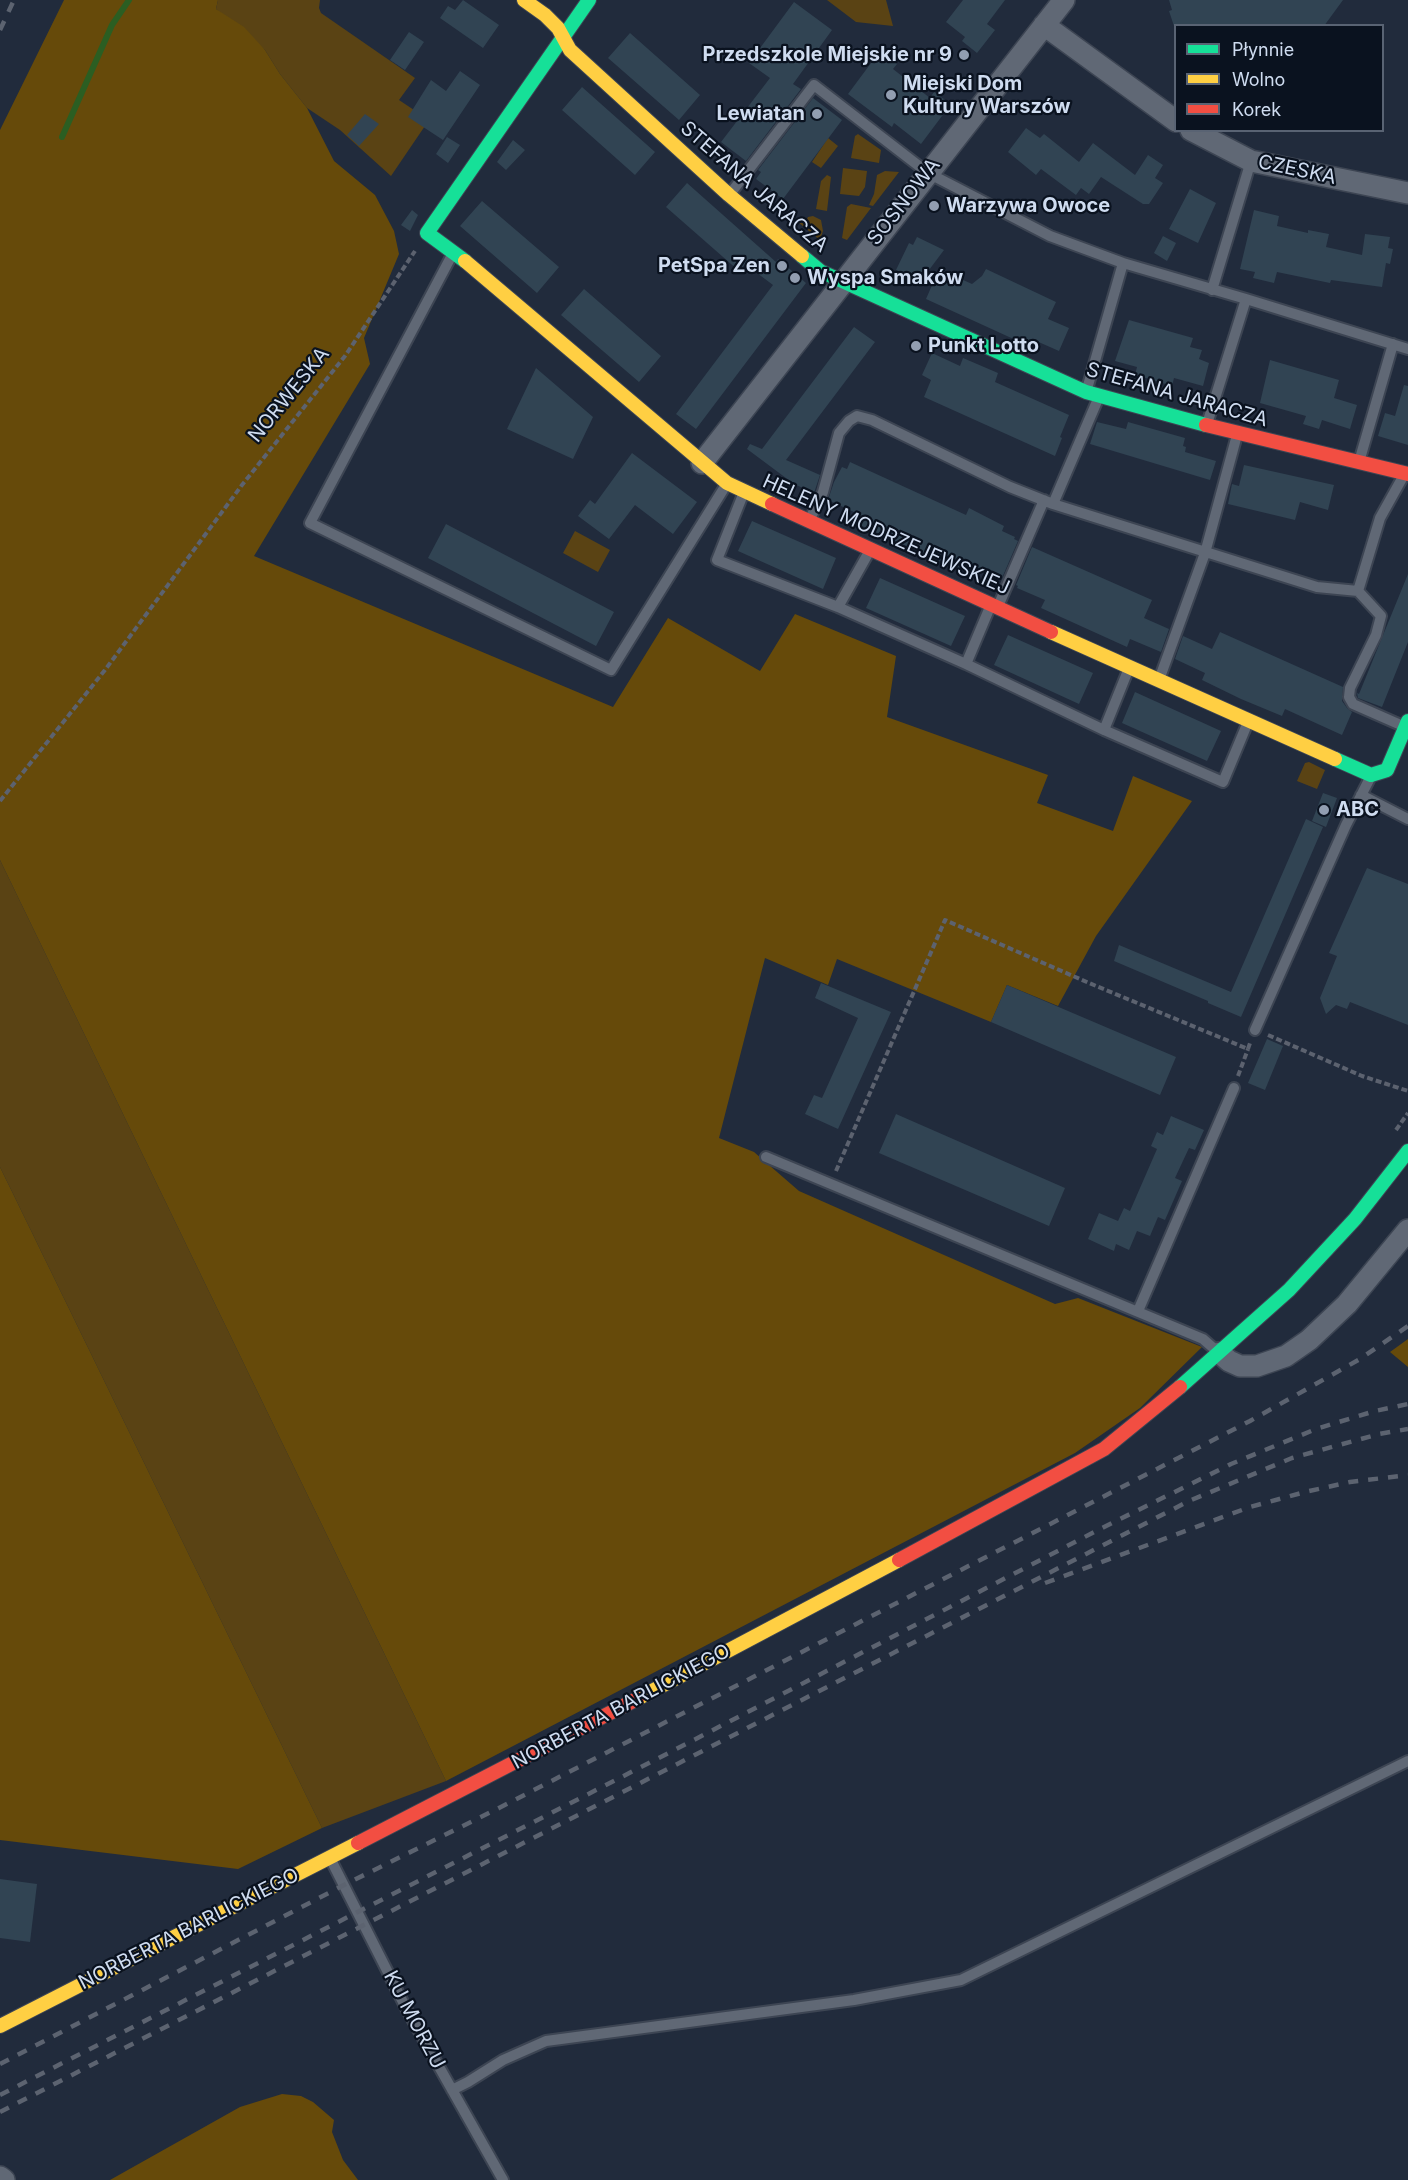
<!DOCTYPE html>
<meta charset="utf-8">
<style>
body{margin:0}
#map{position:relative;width:1408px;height:2180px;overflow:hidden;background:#212b3c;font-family:Inter,sans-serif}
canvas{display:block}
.legend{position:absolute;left:1174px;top:24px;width:210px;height:108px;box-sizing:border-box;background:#0a121f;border:2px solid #596373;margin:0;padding:8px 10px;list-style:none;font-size:18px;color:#cfdcf0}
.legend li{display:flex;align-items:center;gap:12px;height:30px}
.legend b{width:30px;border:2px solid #596373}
</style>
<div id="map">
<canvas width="1408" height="2180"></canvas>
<ul class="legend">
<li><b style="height:8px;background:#16e098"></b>Płynnie</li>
<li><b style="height:8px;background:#ffcf43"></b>Wolno</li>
<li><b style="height:8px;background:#f24e42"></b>Korek</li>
</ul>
</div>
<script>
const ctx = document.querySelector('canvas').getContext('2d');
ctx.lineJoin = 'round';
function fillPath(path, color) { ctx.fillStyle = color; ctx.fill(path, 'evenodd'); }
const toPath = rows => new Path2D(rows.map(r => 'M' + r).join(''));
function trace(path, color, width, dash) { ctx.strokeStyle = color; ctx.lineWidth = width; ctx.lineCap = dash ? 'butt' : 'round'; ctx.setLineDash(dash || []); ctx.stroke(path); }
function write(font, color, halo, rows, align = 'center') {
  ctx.font = font + ' Inter,sans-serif'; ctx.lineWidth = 4.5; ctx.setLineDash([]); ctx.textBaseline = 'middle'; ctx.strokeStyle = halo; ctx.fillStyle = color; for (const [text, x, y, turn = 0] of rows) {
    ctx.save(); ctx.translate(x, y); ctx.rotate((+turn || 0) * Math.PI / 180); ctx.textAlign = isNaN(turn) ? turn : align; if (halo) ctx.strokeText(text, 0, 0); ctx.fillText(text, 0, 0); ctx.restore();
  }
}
const green = toPath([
 [218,0,320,0,319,8,321,13,415,78,399,100,429,120,391,176,340,130,307,108,280,74,265,50,216,9],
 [827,0,886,0,893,26,856,22],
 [858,134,881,150,879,163,851,158,855,136],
 [828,138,838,146,821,168,812,162],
 [843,168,867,171,865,187,859,196,840,194],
 [885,171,899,172,873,206,869,205,874,194,877,175],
 [827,175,831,177,827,211,816,209,821,181],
 [851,204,871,208,847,240,842,238,847,207],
 [813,216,821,220,823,231,820,240,799,223,805,223,808,217],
 [575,531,610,550,598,572,563,553],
 [1309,762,1325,770,1317,789,1297,781,1305,763],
 [0,860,446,1781,322,1828,0,1167]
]);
const forest = toPath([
 [64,0,218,0,216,9,244,27,265,50,280,74,307,108,334,161,375,195,394,231,399,254,364,338,370,364,254,556,613,707,668,618,760,671,795,614,896,656,887,717,1048,775,1037,803,1113,831,1133,776,1192,801,1096,936,1058,1006,1007,985,991,1022,837,959,828,985,765,958,719,1138,754,1152,799,1191,1055,1304,1078,1298,1202,1347,1140,1408,1075,1453,446,1781,0,860,0,130],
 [0,1167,322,1828,238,1869,0,1840],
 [1408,1339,1408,1367,1390,1352],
 [282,2094,301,2096,313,2102,334,2120,332,2132,343,2160,358,2180,110,2180,240,2107]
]);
const stream = toPath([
 [62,137,112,25,129,0]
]);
const building = toPath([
 [463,0,499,25,483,48,440,18,448,6,455,10],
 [963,0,1005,0,987,24,995,30,977,53,962,41,965,37,946,22],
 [1169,0,1343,0,1324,26,1174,26,1169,11,1172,10],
 [794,2,832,30,793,84,801,89,746,161,721,142,770,78,749,63],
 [409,32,424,42,405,70,390,60],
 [630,33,700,95,679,120,608,58],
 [880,51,897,64,893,69,930,98,934,92,951,104,921,144,894,123,892,127,848,94],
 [460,71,480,85,443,140,408,117,431,80,446,91],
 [582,87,655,152,635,175,562,110],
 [813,98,842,120,783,199,756,179,761,172,758,170],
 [365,114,379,124,359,146,347,135],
 [1026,128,1040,138,1044,134,1079,162,1093,143,1135,175,1148,155,1163,165,1155,178,1163,183,1149,204,1143,204,1101,177,1089,194,1081,188,1076,195,1041,169,1036,175,1008,152],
 [447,137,460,145,448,163,436,154],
 [513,140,525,150,506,170,497,162],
 [687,183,776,262,778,259,806,283,696,429,676,414,773,285,745,264,739,271,666,207],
 [1190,189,1216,203,1198,243,1169,229],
 [482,201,559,267,537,293,460,226],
 [412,210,418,215,410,231,401,225],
 [1254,210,1279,216,1277,226,1308,233,1308,230,1329,234,1326,247,1362,255,1365,234,1390,237,1388,248,1393,249,1390,264,1386,263,1382,287,1331,280,1330,283,1277,272,1274,283,1253,278,1255,272,1240,269],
 [1163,236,1176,243,1167,261,1154,253],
 [917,237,944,250,917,286,898,277,900,272,896,270,909,243,913,245],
 [939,269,972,284,982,276,986,269,1056,302,1048,319,1069,328,1059,351,1034,340,1031,347,926,299],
 [584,289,661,356,639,382,561,315],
 [1129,320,1193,338,1190,347,1202,350,1199,359,1209,363,1203,386,1174,378,1172,386,1153,380,1135,375,1137,367,1115,361],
 [854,327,875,342,786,460,820,475,814,493,794,484,747,449,750,444,762,449],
 [932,353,960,366,963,358,998,373,995,382,1069,415,1060,437,1062,438,1055,456,924,397,931,380,922,375],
 [1270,360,1339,380,1334,398,1357,405,1350,429,1322,420,1319,429,1303,424,1306,416,1260,403],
 [536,368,593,417,573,459,507,429],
 [1404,385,1408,386,1408,445,1378,436,1385,413,1395,416],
 [1097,422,1126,429,1128,422,1185,438,1183,446,1186,447,1185,452,1216,461,1210,480,1090,444],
 [632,453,697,502,673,534,635,505,609,539,578,516,590,500,595,504],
 [850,462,966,515,969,508,1004,526,1002,531,1015,537,1014,539,1018,541,1002,578,967,563,963,571,853,522,856,513,828,500,834,482,842,467,847,469],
 [1244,465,1334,485,1328,510,1300,502,1295,520,1228,504,1232,484,1239,486],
 [752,521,836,558,823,589,738,551],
 [446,524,614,612,596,646,428,558],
 [1032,547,1152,600,1144,618,1169,629,1161,652,1130,639,1127,647,1041,608,1045,600,1017,588,1018,586,1016,585],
 [1408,574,1408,642,1382,707,1358,698,1357,693,1359,694],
 [880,578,965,616,951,646,866,608],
 [1220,632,1343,687,1342,701,1347,708,1352,712,1342,735,1285,709,1282,716,1241,699,1202,680,1205,673,1175,659,1183,636,1212,649],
 [1008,635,1093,673,1079,704,994,665],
 [1135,692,1221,731,1207,761,1122,723],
 [1323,793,1337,798,1326,827,1312,821],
 [1306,819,1323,827,1241,1017,1208,1003,1208,1001,1114,961,1119,945,1231,992],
 [1367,868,1408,884,1408,1025,1350,1002,1347,1009,1336,1005,1326,1014,1320,998,1337,956,1329,953],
 [821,983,891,1012,838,1129,805,1114,814,1095,822,1098,858,1018,815,998],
 [1007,985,1176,1057,1160,1095,991,1022],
 [1267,1039,1283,1046,1265,1090,1248,1083],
 [896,1114,1065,1188,1049,1226,879,1153],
 [1171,1116,1204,1130,1195,1150,1189,1148,1175,1178,1182,1181,1165,1220,1158,1217,1150,1236,1137,1231,1129,1250,1116,1244,1114,1251,1088,1239,1099,1213,1118,1221,1124,1208,1130,1211,1157,1149,1151,1146,1157,1132,1163,1135],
 [0,1879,37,1884,30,1942,0,1938]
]);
const path = toPath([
 [0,801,105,670,242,485,345,356,415,251],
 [1268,1035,1362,1076,1408,1091],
 [1238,1076,1248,1049],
 [1396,1130,1408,1113],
 [836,1171,945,920,1089,983,1248,1049,1250,1043]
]);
const lane = toPath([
 [730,194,814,85,928,173,1050,236,1123,263,1246,299,1408,349],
 [452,255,310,523,611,670,726,485],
 [1212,290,1251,161],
 [1087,389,1123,263],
 [1207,424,1246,299],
 [1359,462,1393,344],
 [744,492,717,560,838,607,966,664,1104,730,1223,782,1248,722],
 [1053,504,1098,399],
 [810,519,823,492,839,433,849,421,857,416,872,420,1010,487,1053,504,1317,587,1358,591,1381,616,1376,635,1350,688,1349,697,1353,704,1403,726],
 [1358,591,1380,518,1404,475],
 [999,604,1044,500],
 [838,607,869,552],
 [966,664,990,607],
 [1159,680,1205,553,1237,435],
 [1104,730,1129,668],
 [1361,795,1408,819],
 [1255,1030,1346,825,1370,778],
 [766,1157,1203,1339,1219,1353],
 [1138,1311,1234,1088],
 [330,1858,407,2010,503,2180],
 [452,2090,468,2082,503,2060,546,2041,854,2000,961,1980,1408,1761]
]);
const street = toPath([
 [1044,25,1176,121],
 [1191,130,1251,161,1408,193],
 [702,463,1064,0],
 [1220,1353,1229,1361,1240,1366,1257,1366,1286,1356,1309,1340,1347,1304,1408,1230],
 [0,2177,4,2180]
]);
const fast = toPath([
 [802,256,820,271,1086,392,1206,425],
 [465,261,427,233,589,0],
 [1335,759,1371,775,1387,770,1408,721],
 [1180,1387,1289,1290,1355,1219,1408,1151]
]);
const slow = toPath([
 [524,0,545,15,558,28,570,50,729,195,802,256],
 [465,261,727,483,772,504],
 [1051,632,1335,759],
 [637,1699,899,1560],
 [0,2026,358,1843]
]);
const jam = toPath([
 [1206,425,1408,474],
 [772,504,1051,632],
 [899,1560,1104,1449,1180,1387],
 [358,1843,637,1699]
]);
const rail = toPath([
 [0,30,14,0],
 [1045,1583,1250,1507,1305,1492,1350,1482,1408,1475],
 [0,2064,344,1885,499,1808,1250,1421,1360,1359,1408,1326],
 [0,2095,688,1743,1100,1529,1231,1464,1316,1429,1375,1411,1408,1404],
 [0,2112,1189,1501,1292,1458,1379,1434,1408,1429]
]);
const markers = [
 [964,55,6,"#929eb1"],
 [891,95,6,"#929eb1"],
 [817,114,6,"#929eb1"],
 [934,206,6,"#929eb1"],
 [782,266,6,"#929eb1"],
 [795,278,6,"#929eb1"],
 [916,346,6,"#929eb1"],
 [1324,810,6,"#929eb1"]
];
const poiNames = [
 ["Przedszkole Miejskie nr 9",952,55,"right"],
 ["Miejski Dom",903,84],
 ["Kultury Warszów",903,107],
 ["Lewiatan",805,114,"right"],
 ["Warzywa Owoce",946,206],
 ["PetSpa Zen",770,266,"right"],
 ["Wyspa Smaków",807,278],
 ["Punkt Lotto",928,346],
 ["ABC",1336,810]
];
const streetNames = [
 ["CZESKA",1297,170,12],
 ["STEFANA JARACZA",754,187,41],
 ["SOSNOWA",904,202,-52],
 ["NORWESKA",289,395,-51],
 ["STEFANA JARACZA",1177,395,16],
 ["HELENY MODRZEJEWSKIEJ",886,535,24],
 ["NORBERTA BARLICKIEGO",621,1707,-28],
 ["NORBERTA BARLICKIEGO",189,1929,-27],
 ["KU MORZU",414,2020,62]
];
fillPath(green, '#5a4314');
fillPath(forest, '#664a0a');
trace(stream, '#2b5e22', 6);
fillPath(building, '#314453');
trace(lane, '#3d4553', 14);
trace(street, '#3d4553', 24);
trace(fast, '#3d4553', 16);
trace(slow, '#3d4553', 16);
trace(jam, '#3d4553', 16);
trace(path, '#5c626f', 4, [6, 3]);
trace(lane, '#606875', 10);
trace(street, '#606875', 21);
trace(fast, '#16e098', 14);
trace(slow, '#ffcf43', 14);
trace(jam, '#f24e42', 14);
trace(rail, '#5c6370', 4.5, [10, 10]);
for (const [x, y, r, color] of markers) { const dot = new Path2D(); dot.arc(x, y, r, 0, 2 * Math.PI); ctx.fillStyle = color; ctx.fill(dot); trace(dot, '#0a121f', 2); }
write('bold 20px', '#cfdcf0', '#0a121f', poiNames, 'left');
write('20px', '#cfdcf0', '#0a121f', streetNames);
</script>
